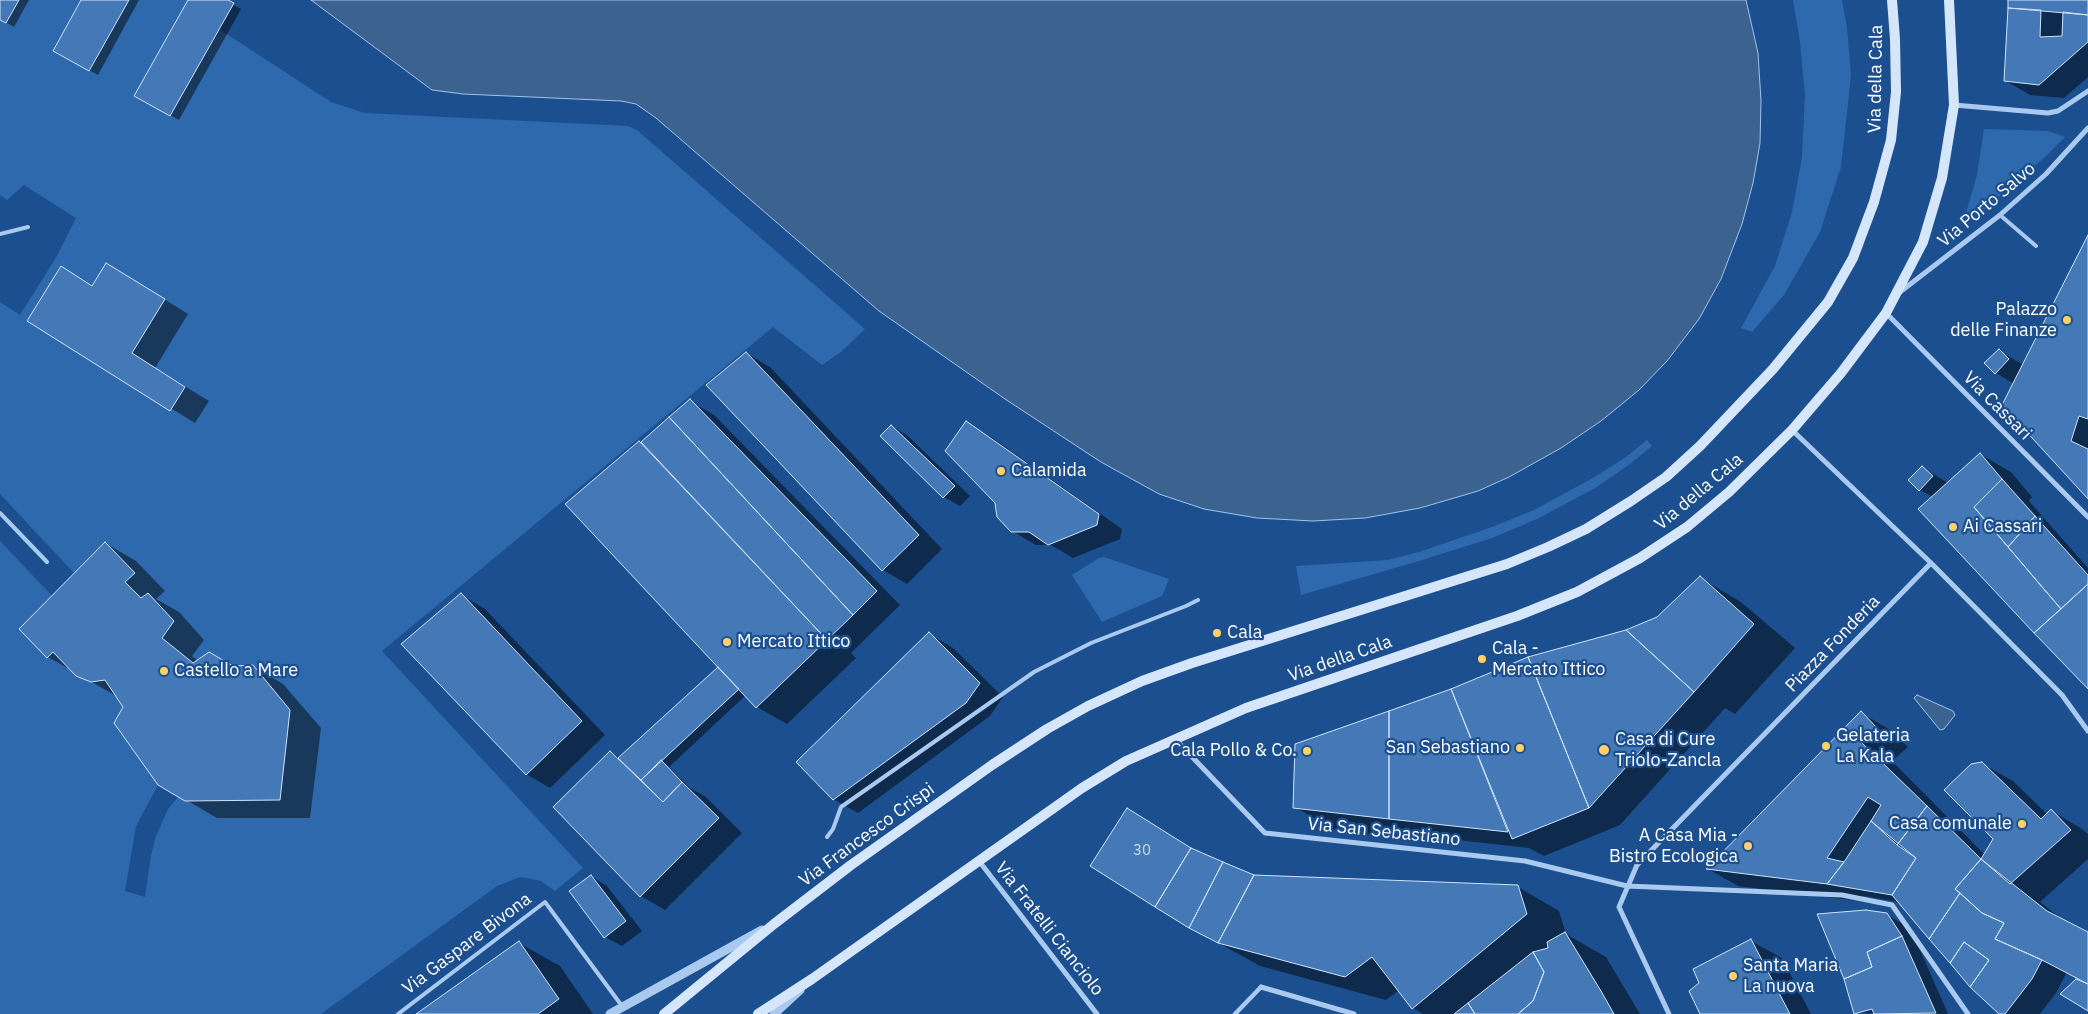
<!DOCTYPE html>
<style>
body{margin:0}
canvas{display:block;background:#1b4f8f}
</style>
<canvas width="2088" height="1014"></canvas>
<script>
const ctx = document.querySelector('canvas').getContext('2d');
ctx.lineJoin = 'round';
function fillPath(path, color) { ctx.fillStyle = color; ctx.fill(path, 'evenodd'); }
const toPath = rows => new Path2D(rows.map(r => 'M' + r).join(''));
function trace(path, color, width, dash) { ctx.strokeStyle = color; ctx.lineWidth = width; ctx.lineCap = dash ? 'butt' : 'round'; ctx.setLineDash(dash || []); ctx.stroke(path); }
function write(font, color, halo, rows, align = 'center') {
  ctx.font = font + ' "IBM Plex Sans",sans-serif'; ctx.lineWidth = 4.5; ctx.setLineDash([]); ctx.textBaseline = 'middle'; ctx.strokeStyle = halo; ctx.fillStyle = color; for (const [text, x, y, turn = 0] of rows) {
    ctx.save(); ctx.translate(x, y); ctx.rotate((+turn || 0) * Math.PI / 180); ctx.textAlign = isNaN(turn) ? turn : align; if (halo) ctx.strokeText(text, 0, 0); ctx.fillText(text, 0, 0); ctx.restore();
  }
}
const green = toPath([
 [19,0,81,0,53,51,89,71,129,0,188,0,134,96,170,116,219,29,331,102,365,113,628,126,637,130,865,329,841,352,822,365,773,327,382,651,583,868,555,891,541,881,520,877,497,886,321,1014,0,1014,0,541,52,596,19,629,47,657,53,652,76,676,91,682,105,680,123,707,114,723,158,785,136,826,125,891,145,897,151,855,156,836,168,809,178,797,185,801,280,800,290,710,253,665,233,666,209,652,193,663,162,638,174,621,148,593,141,598,125,582,134,573,105,542,74,573,0,494,0,302,20,315,57,256,76,218,24,185,7,200,0,195,0,20,6,23],
 [1793,0,1842,0,1847,28,1851,75,1841,167,1820,232,1784,295,1752,332,1741,328,1775,266,1792,212,1802,157,1805,94,1800,42],
 [1984,129,2048,131,2065,137,2045,157,1977,216,1966,213,1977,175],
 [1647,440,1652,446,1630,464,1595,488,1537,519,1492,538,1419,561,1301,595,1296,566,1388,560,1419,552,1492,527,1534,510,1593,478,1626,457],
 [1104,557,1169,579,1162,596,1102,622,1072,575,1099,558]
]);
const water = toPath([
 [311,0,1746,0,1758,53,1761,101,1760,143,1753,183,1742,224,1721,279,1699,319,1667,361,1639,390,1601,421,1561,448,1509,477,1478,491,1420,508,1365,518,1313,521,1257,518,1204,509,1159,494,1101,462,1005,399,879,311,656,118,636,104,621,101,463,94,432,90,311,0],
 [1917,695,1953,711,1955,715,1944,729,1940,730,1914,698,1917,695]
]);
const shadow = toPath([
 [0,0,29,0,14,27,0,19],
 [82,0,139,0,98,75,54,51],
 [189,0,225,0,241,9,179,120,136,96],
 [2010,0,2088,0,2088,77,2064,98,2030,95,2006,81],
 [2088,238,2088,497,2014,384,1996,373,1986,363,1999,351,2024,365],
 [61,268,93,286,130,278,188,314,155,368,209,401,195,423,29,321],
 [746,353,770,367,942,549,907,584,883,570],
 [690,401,714,415,900,605,851,653,856,658,787,724,757,707,746,695,669,767,690,788,706,797,742,833,665,910,641,896,610,752,620,758,720,667,640,442,642,444],
 [967,423,991,437,1122,529,1120,539,1073,558,1051,545,1036,545,1012,531,996,503],
 [892,426,908,436,970,496,960,506,944,497],
 [1980,454,2011,472,2032,497,2029,501,2088,568,2088,687,1933,497,1920,490,1922,467,1948,483],
 [105,543,136,561,165,591,156,599,179,612,204,640,192,656,198,661,233,667,252,666,283,684,321,728,310,818,217,818,159,784,125,707,118,697,48,657],
 [1700,578,1741,602,1795,648,1735,714,1725,708,1620,825,1544,856,1529,848,1430,837,1430,841,1336,831,1295,807,1390,712,1529,659,1626,632,1657,618],
 [461,595,485,609,605,735,550,788,526,774],
 [929,634,953,648,1003,697,990,716,858,813,833,799],
 [1861,713,1892,731,1908,747,1892,761,1985,855,1995,839,1981,763,2013,781,2048,815,2052,811,2082,829,2088,834,2088,859,2040,902,2066,922,2088,934,2088,1010,2062,994,2078,979,2067,972,2056,993,2040,1014,2000,1014,1899,902,1863,896,1859,901,1738,886,1708,869],
 [1127,809,1200,853,1253,876,1518,887,1559,911,1566,934,1606,957,1640,1014,1423,1014,1413,1008,1399,990,1386,1000,1260,966,1190,927],
 [591,876,607,886,642,931,622,946,605,937],
 [1886,914,1903,924,1917,943,1948,1014,1855,1013],
 [1751,941,1782,958,1811,1014,1702,1014],
 [519,943,560,966,593,1014,418,1014]
]);
const building = toPath([
 [0,0,19,0,6,23,0,20,0,0],
 [81,0,129,0,89,71,53,51,81,0],
 [188,0,228,0,234,3,170,116,134,96,188,0],
 [2008,0,2088,0,2088,15,2008,8,2008,0],
 [2008,8,2041,10,2040,37,2062,36,2063,12,2088,15,2088,42,2039,85,2004,81,2008,8],
 [2088,235,2088,419,2079,416,2071,441,2088,449,2088,499,2002,405,2088,235],
 [106,263,165,299,132,353,185,387,170,411,27,321,61,266,92,286,106,263],
 [1999,349,2009,359,1995,374,1984,363,1999,349],
 [746,352,919,535,882,571,706,385,746,352],
 [690,399,877,591,853,615,669,417,690,399],
 [669,417,853,615,827,640,641,442,669,417],
 [966,421,1099,514,1097,525,1048,545,1029,532,1011,532,997,517,995,503,945,451,966,421],
 [891,425,955,486,943,498,880,436,891,425],
 [639,441,827,640,756,708,565,504,639,441],
 [1980,453,2002,479,1974,507,2061,609,2034,633,1918,509,1980,453],
 [1922,466,1933,476,1919,491,1908,480,1922,466],
 [2002,479,2035,516,2008,547,1974,507,2002,479],
 [2035,516,2088,575,2088,584,2061,609,2008,547,2035,516],
 [105,542,135,573,125,582,141,598,148,593,174,621,162,638,193,663,209,652,233,666,253,665,290,710,280,800,185,801,158,785,114,723,123,707,105,680,91,682,76,676,53,652,47,658,19,629,105,542],
 [1700,576,1754,624,1694,692,1626,630,1657,617,1700,576],
 [2088,584,2088,689,2034,633,2088,584],
 [461,593,582,721,526,775,401,644,461,593],
 [1626,630,1694,692,1589,808,1528,657,1626,630],
 [929,632,980,683,966,703,833,800,796,762,929,632],
 [1528,657,1589,808,1512,839,1451,689,1528,657],
 [718,667,739,689,641,780,618,758,718,667],
 [1451,689,1508,832,1389,819,1389,711,1451,689],
 [1389,711,1389,819,1293,808,1295,744,1389,711],
 [1861,711,1878,729,1862,743,1927,806,1897,845,1871,821,1881,805,1868,797,1827,858,1844,862,1827,884,1706,869,1861,711],
 [610,751,663,802,682,782,719,818,640,897,553,807,610,751],
 [661,760,682,782,663,802,641,780,661,760],
 [1982,762,2041,819,2051,809,2071,830,2010,884,1981,859,1993,839,1944,790,1971,764,1982,762],
 [1927,806,1981,859,1955,889,1960,893,1929,939,1892,895,1916,858,1897,845,1927,806],
 [1127,808,1191,848,1155,907,1090,866,1127,808],
 [1871,821,1916,858,1892,895,1827,884,1844,862,1871,821],
 [1191,848,1223,862,1189,928,1155,907,1191,848],
 [1981,859,2047,911,2088,932,2088,984,2042,960,1995,939,2004,923,1982,913,1955,889,1981,859],
 [1223,862,1254,875,1218,943,1189,928,1223,862],
 [591,875,626,921,604,938,569,891,591,875],
 [1254,875,1518,885,1527,914,1412,1009,1372,957,1345,977,1218,943,1254,875],
 [1960,893,1982,913,2004,923,1995,939,2042,960,2032,979,2005,1014,1999,1014,1970,987,1989,960,1964,942,1950,963,1929,939,1960,893],
 [1866,910,1887,913,1902,936,1867,952,1872,967,1844,979,1817,914,1866,910],
 [1565,932,1601,991,1614,1014,1518,1014,1533,1001,1544,972,1533,952,1548,948,1547,942,1565,932],
 [1902,936,1936,1013,1874,1014,1872,1009,1854,1014,1844,979,1872,967,1867,952,1902,936],
 [1751,939,1790,1014,1700,1014,1689,991,1699,983,1693,969,1751,939],
 [519,941,559,999,538,1014,416,1014,519,941],
 [1964,942,1989,960,1970,987,1950,963,1964,942],
 [1533,952,1544,972,1533,1001,1518,1014,1475,1014,1468,1003,1533,952],
 [2076,979,2088,984,2088,1011,2060,994,2076,979],
 [1468,1003,1475,1014,1454,1014,1468,1003]
]);
const service = toPath([
 [2000,215,2036,246],
 [0,234,28,227],
 [0,513,47,562],
 [827,837,833,829,841,807,1034,672,1091,643,1186,606,1198,600],
 [398,1014,545,902,622,1006]
]);
const pedestrian = toPath([
 [1235,1014,1261,987]
]);
const minor = toPath([
 [1954,105,2048,113,2058,111,2088,91],
 [1900,292,2000,215,2046,174,2088,128],
 [1886,313,2088,517],
 [1792,430,1931,563,2062,695,2088,731],
 [1175,739,1265,833,1525,861,1627,886,1842,895,1892,905,1968,1014],
 [979,861,1097,1014],
 [1261,987,1354,1014],
 [1669,1014,1619,907,1637,865,1931,563]
]);
const tertiary = toPath([
 [610,1014,762,930],
 [774,1014,800,990]
]);
const secondary = toPath([
 [664,1014,774,924,851,865,992,765,1047,729,1088,706,1142,681,1192,663,1507,564,1548,547,1586,529,1631,501,1666,477,1700,446,1773,369,1828,302,1853,258,1874,202,1891,140,1896,92,1895,39,1892,0],
 [758,1014,812,979,1082,788,1126,761,1246,708,1517,616,1577,592,1640,558,1687,527,1729,492,1792,430,1841,373,1886,313,1923,242,1942,178,1954,105,1949,0]
]);
const markers = [
 [2067,320,5,"#ffd166"],
 [1001,471,5,"#ffd166"],
 [1953,527,5,"#ffd166"],
 [1217,633,5,"#ffd166"],
 [727,642,5,"#ffd166"],
 [1482,659,5,"#ffd166"],
 [164,671,5,"#ffd166"],
 [1826,746,5,"#ffd166"],
 [1520,748,5,"#ffd166"],
 [1604,750,6,"#ffd166"],
 [1307,751,5,"#ffd166"],
 [2022,824,5,"#ffd166"],
 [1748,846,5,"#ffd166"],
 [1733,976,5,"#ffd166"]
];
const numberNames = [
 ["30",1142,851]
];
const streetNames = [
 ["Via della Cala",1876,79,-89],
 ["Via Porto Salvo",1987,205,-40],
 ["Via Cassari",1997,406,45],
 ["Via della Cala",1699,492,-40],
 ["Piazza Fonderia",1833,644,-46],
 ["Via della Cala",1340,659,-19],
 ["Via San Sebastiano",1384,832,6],
 ["Via Francesco Crispi",867,835,-36],
 ["Via Fratelli Cianciolo",1049,929,52],
 ["Via Gaspare Bivona",467,944,-37]
];
const poiNames = [
 ["Palazzo",2057,310,"right"],
 ["delle Finanze",2057,331,"right"],
 ["Calamida",1011,471],
 ["Ai Cassari",1963,527],
 ["Cala",1227,633],
 ["Mercato Ittico",737,642],
 ["Cala -",1492,649],
 ["Mercato Ittico",1492,670],
 ["Castello a Mare",174,671],
 ["Gelateria",1836,736],
 ["La Kala",1836,757],
 ["Casa di Cure",1615,740],
 ["Triolo-Zancla",1615,761],
 ["San Sebastiano",1510,748,"right"],
 ["Cala Pollo & Co.",1297,751,"right"],
 ["Casa comunale",2012,824,"right"],
 ["A Casa Mia -",1738,836,"right"],
 ["Bistro Ecologica",1738,857,"right"],
 ["Santa Maria",1743,966],
 ["La nuova",1743,987]
];
fillPath(green, '#2e69ad');
fillPath(water, '#3c6290');
trace(water, '#9cc4f0', 1);
fillPath(shadow, '#0007');
fillPath(building, '#4478b7');
trace(building, '#cfe3fa', 1);
trace(service, '#a9c9ee', 4);
trace(pedestrian, '#a9c9ee', 4.5);
trace(minor, '#a9c9ee', 5);
trace(tertiary, '#a9c9ee', 9);
trace(secondary, '#d6e6fa', 10);
for (const [x, y, r, color] of markers) { const dot = new Path2D(); dot.arc(x, y, r, 0, 2 * Math.PI); ctx.fillStyle = color; ctx.fill(dot); trace(dot, '#1b4f8f', 2); }
write('15px', '#d0dded', null, numberNames);
write('18px', '#fff', '#1b4f8f', streetNames);
write('18px', '#fff', '#1b4f8f', poiNames, 'left');
</script>
